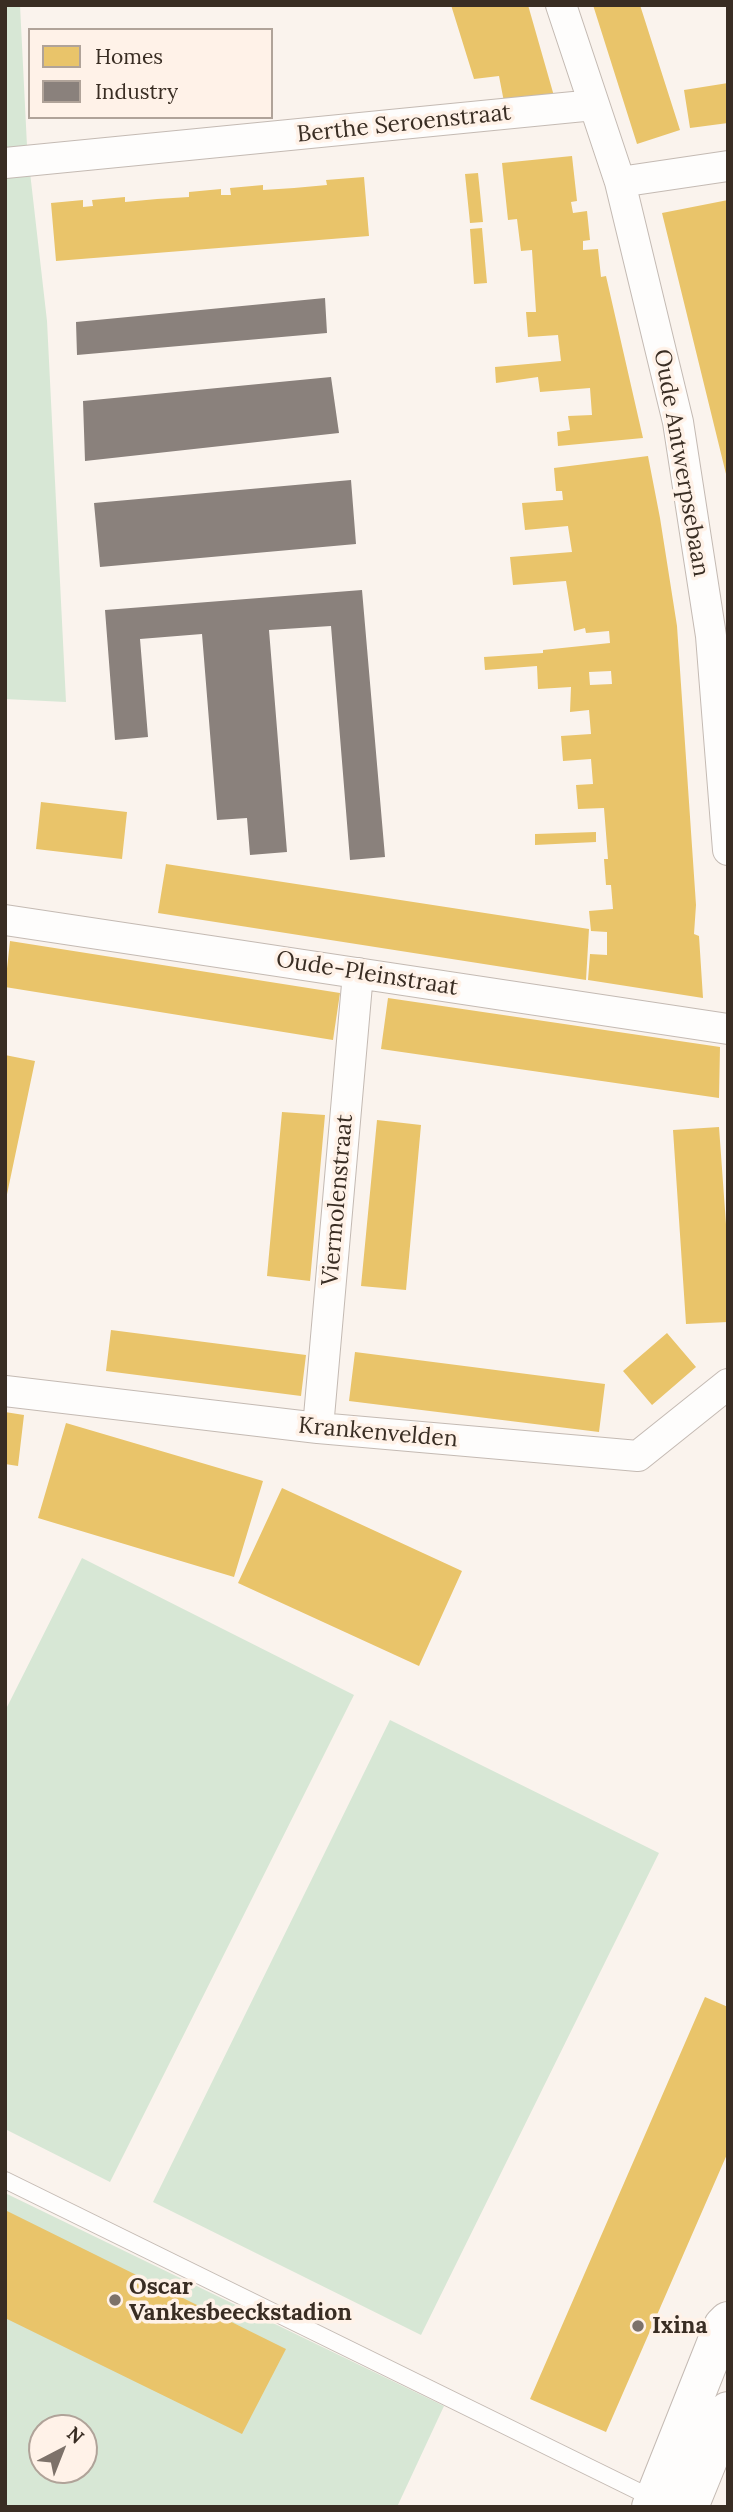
<!DOCTYPE html>
<style>
body{margin:0}
#map{position:relative;width:733px;height:2512px;overflow:hidden;background:#faf3ed;font-family:Lora,serif}
canvas{display:block}
.frame{position:absolute;inset:0;border:7px solid #392d23;pointer-events:none}
.legend{position:absolute;left:28px;top:28px;width:245px;height:91px;box-sizing:border-box;background:#fff2e8;border:2px solid #b0a399;margin:0;padding:9px 12px;list-style:none;font-size:21px;color:#392d23}
.legend li{display:flex;align-items:center;gap:14px;height:35px}
.legend b{width:35px;border:2px solid #b0a399}
.north{position:absolute;left:28px;top:2414px;width:70px;height:70px;box-sizing:border-box;background:#fff2e8;border:2px solid #b0a399;border-radius:50%;rotate:42deg;font-size:19px;font-weight:700;line-height:28px;text-align:center;color:#392d23}
.north::after{content:'';display:block;margin:auto;width:24px;height:32px;background:#7d726a;clip-path:polygon(50% 0,100% 100%,50% 72%,0 100%)}
</style>
<div id="map">
<canvas width="733" height="2512"></canvas>
<div class="frame"></div>
<ul class="legend">
<li><b style="height:19px;background:#e9c46a"></b>Homes</li>
<li><b style="height:19px;background:#8a817c"></b>Industry</li>
</ul>
<div class="north">N</div>
</div>
<script>
const ctx = document.querySelector('canvas').getContext('2d');
ctx.lineJoin = 'round';
function fillPath(path, color) { ctx.fillStyle = color; ctx.fill(path, 'evenodd'); }
const toPath = rows => new Path2D(rows.map(r => 'M' + r).join(''));
function trace(path, color, width, dash) { ctx.strokeStyle = color; ctx.lineWidth = width; ctx.lineCap = dash ? 'butt' : 'round'; ctx.setLineDash(dash || []); ctx.stroke(path); }
function write(font, color, halo, rows, align = 'center') {
  ctx.font = font + ' Lora,serif'; ctx.lineWidth = 7; ctx.setLineDash([]); ctx.textBaseline = 'middle'; ctx.strokeStyle = halo; ctx.fillStyle = color; for (const [text, x, y, turn = 0] of rows) {
    ctx.save(); ctx.translate(x, y); ctx.rotate((+turn || 0) * Math.PI / 180); ctx.textAlign = isNaN(turn) ? turn : align; if (halo) ctx.strokeText(text, 0, 0); ctx.fillText(text, 0, 0); ctx.restore();
  }
}
const green = toPath([
 [5,5,20,5,27,146,47,321,66,702,5,699],
 [82,1558,354,1695,110,2182,5,2129,5,1711],
 [390,1720,659,1853,421,2335,153,2202],
 [5,2193,444,2406,397,2507,5,2507],
 [42,2428,84,2428,84,2470,42,2470]
]);
const homes = toPath([
 [451,5,528,5,554,96,504,102,499,76,474,79],
 [593,5,640,5,680,130,637,144],
 [728,83,728,123,690,128,684,90],
 [572,156,577,201,571,202,573,213,587,211,590,240,583,241,583,250,598,249,601,277,606,276,643,438,558,446,557,432,570,430,568,416,592,415,590,388,540,392,538,377,496,383,495,367,561,361,558,335,528,337,526,312,536,312,532,250,521,251,517,219,508,220,502,163],
 [478,173,483,222,470,223,465,174],
 [364,177,369,236,56,261,51,203,83,200,83,207,93,206,92,200,125,197,125,202,157,199,189,197,189,192,221,189,221,195,231,195,230,188,263,185,263,190,294,188,327,185,326,180],
 [728,200,728,478,727,478,662,213],
 [482,228,487,283,474,284,470,229],
 [648,456,660,518,677,626,696,905,694,934,699,936,703,998,588,980,590,954,607,955,607,932,591,931,589,911,613,909,611,885,606,885,604,859,608,859,604,808,578,809,576,785,593,784,591,759,563,761,561,736,591,734,589,710,570,712,571,687,538,689,537,666,485,670,484,657,543,653,543,650,610,643,609,631,586,633,585,628,574,631,566,581,513,585,510,557,572,552,568,526,525,530,522,503,563,500,562,491,556,491,554,468],
 [611,671,612,684,590,685,589,672],
 [41,802,127,812,122,859,36,849],
 [596,832,596,842,535,845,535,834],
 [166,864,589,929,586,980,158,913],
 [10,941,340,993,333,1040,5,987],
 [388,998,720,1047,719,1098,381,1049],
 [5,1055,35,1061,6,1199,5,1199],
 [282,1112,325,1115,310,1281,267,1276],
 [377,1120,421,1125,406,1290,361,1286],
 [719,1127,728,1252,728,1322,686,1324,673,1130],
 [111,1330,306,1355,301,1396,106,1371],
 [667,1333,696,1367,652,1405,623,1371],
 [355,1352,605,1384,599,1432,349,1401],
 [5,1412,24,1415,18,1466,5,1464],
 [66,1423,263,1481,234,1577,38,1518],
 [282,1488,462,1571,419,1666,238,1583],
 [705,1997,728,2007,728,2152,606,2432,530,2399],
 [5,2210,286,2349,242,2434,5,2318]
]);
const industry = toPath([
 [325,298,327,333,77,355,76,322],
 [331,377,339,433,85,461,83,401],
 [351,480,356,544,100,567,94,503],
 [362,590,385,857,350,860,331,626,269,630,287,852,250,855,247,818,217,820,202,634,140,639,148,737,115,740,105,610]
]);
const service = toPath([
 [5,2180,654,2499]
]);
const minor = toPath([
 [561,5,620,182,678,422,711,636,728,850],
 [5,163,594,105],
 [620,182,728,166],
 [5,920,728,1029],
 [5,1391,318,1428,638,1456,728,1384],
 [318,1428,358,973]
]);
const secondary = toPath([
 [651,2507,723,2326,728,2321],
 [689,2507,728,2411]
]);
const markers = [
 [115,2300,7,"#7d726a"],
 [638,2326,7,"#7d726a"]
];
const streetNames = [
 ["Berthe Seroenstraat",404,124,-6],
 ["Oude Antwerpsebaan",681,463,80],
 ["Oude-Pleinstraat",367,974,9],
 ["Viermolenstraat",338,1200,-85],
 ["Krankenvelden",378,1433,5]
];
const poiNames = [
 ["Oscar",129,2287],
 ["Vankesbeeckstadion",129,2313],
 ["Ixina",652,2326]
];
fillPath(green, '#d7e7d5');
fillPath(homes, '#e9c46a');
fillPath(industry, '#8a817c');
trace(service, '#c4bab3', 18);
trace(minor, '#c4bab3', 32);
trace(secondary, '#c4bab3', 40);
trace(service, '#fefdfc', 16);
trace(minor, '#fefdfc', 30);
trace(secondary, '#fefdfc', 38);
for (const [x, y, r, color] of markers) { const dot = new Path2D(); dot.arc(x, y, r, 0, 2 * Math.PI); ctx.fillStyle = color; ctx.fill(dot); trace(dot, '#fff2e8', 2.5); }
write('23px', '#392d23', '#fff2e8', streetNames);
write('bold 23px', '#392d23', '#fff2e8', poiNames, 'left');
</script>
